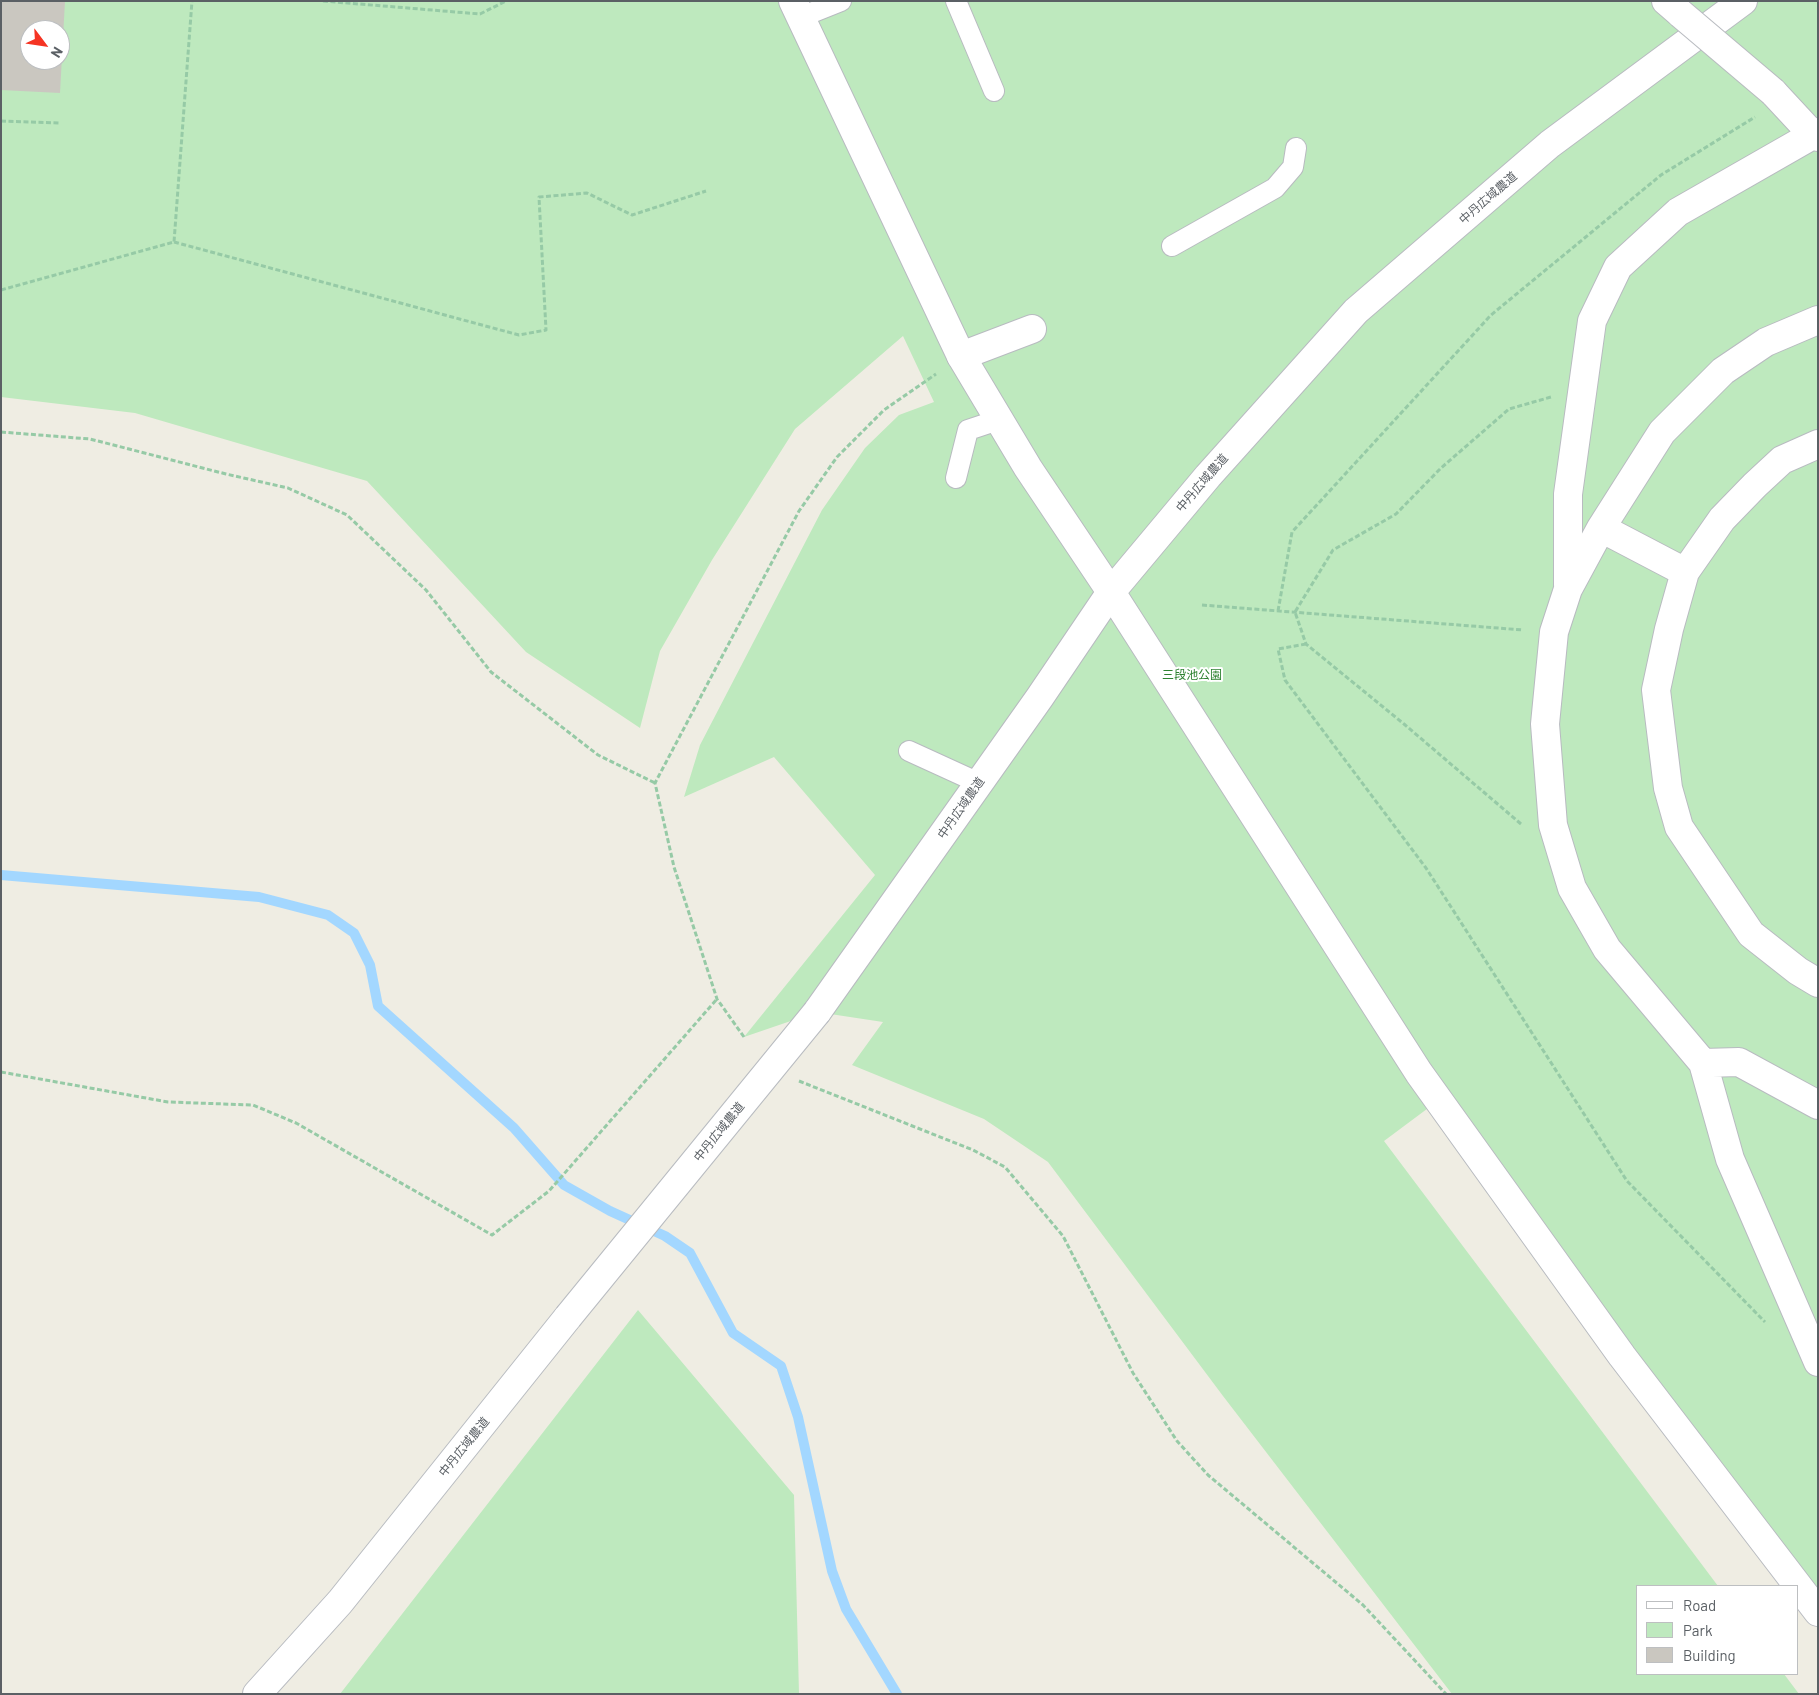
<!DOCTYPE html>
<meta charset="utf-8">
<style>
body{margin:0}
#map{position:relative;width:1819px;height:1695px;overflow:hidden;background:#efede3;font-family:Barlow,sans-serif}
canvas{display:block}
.frame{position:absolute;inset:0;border:2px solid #5b6065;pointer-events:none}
.legend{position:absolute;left:1636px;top:1585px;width:162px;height:90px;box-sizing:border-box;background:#fff;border:1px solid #bdbfc1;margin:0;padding:6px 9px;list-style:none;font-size:15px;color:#5b6065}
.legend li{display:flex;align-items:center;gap:10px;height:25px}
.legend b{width:25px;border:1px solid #bdbfc1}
.north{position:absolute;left:20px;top:20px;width:50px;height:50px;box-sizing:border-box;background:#fff;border:1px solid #bdbfc1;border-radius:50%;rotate:121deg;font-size:14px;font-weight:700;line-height:20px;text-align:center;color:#5b6065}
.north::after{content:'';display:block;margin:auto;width:18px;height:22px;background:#f53423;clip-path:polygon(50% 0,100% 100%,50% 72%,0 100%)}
</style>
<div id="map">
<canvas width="1819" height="1695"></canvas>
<div class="frame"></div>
<ul class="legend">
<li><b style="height:6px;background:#fff"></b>Road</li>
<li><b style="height:14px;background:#bee9be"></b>Park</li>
<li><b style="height:14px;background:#cac7c0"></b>Building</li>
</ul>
<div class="north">N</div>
</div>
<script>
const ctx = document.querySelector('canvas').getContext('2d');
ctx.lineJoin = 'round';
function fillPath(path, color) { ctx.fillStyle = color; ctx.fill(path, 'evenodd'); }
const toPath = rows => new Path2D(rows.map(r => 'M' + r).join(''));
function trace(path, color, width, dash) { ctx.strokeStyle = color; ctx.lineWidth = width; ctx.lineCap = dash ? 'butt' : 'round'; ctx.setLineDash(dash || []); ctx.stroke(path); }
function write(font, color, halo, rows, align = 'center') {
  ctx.font = font + ' Barlow,"Noto Sans JP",sans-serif'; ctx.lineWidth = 4; ctx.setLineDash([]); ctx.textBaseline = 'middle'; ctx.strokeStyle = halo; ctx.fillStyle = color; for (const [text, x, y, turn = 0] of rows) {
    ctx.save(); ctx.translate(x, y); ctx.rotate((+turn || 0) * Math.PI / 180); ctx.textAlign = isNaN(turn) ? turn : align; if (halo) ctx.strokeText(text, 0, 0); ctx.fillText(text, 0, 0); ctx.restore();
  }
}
const green = toPath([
 [1,1,1818,1,1818,1612,1439,1100,1384,1141,1718,1586,1638,1586,1638,1674,1784,1674,1799,1694,1452,1694,1223,1396,1048,1162,984,1119,852,1065,883,1022,817,1012,744,1037,875,875,774,757,684,797,700,745,822,510,865,448,899,415,934,402,903,336,795,429,712,560,660,651,640,728,526,652,367,481,135,413,1,397],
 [30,30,60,30,60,60,30,60],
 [638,1310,794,1495,799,1694,340,1694]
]);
const stream = toPath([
 [1,875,259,897,328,915,354,933,370,965,378,1006,514,1128,564,1185,610,1211,665,1236,690,1253,733,1333,781,1366,798,1417,832,1571,846,1609,897,1694]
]);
const building = toPath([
 [1,1,65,1,60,93,1,90],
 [30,30,60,30,60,60,30,60]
]);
const path = toPath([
 [323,1,480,14,506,1],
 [1,121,59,123],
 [174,242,519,335,546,330,539,197,587,193,632,215,706,191],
 [1,290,174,242,192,1],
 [1,432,90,439,226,474,288,488,347,515,426,590,491,672,598,755,655,783],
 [1202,605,1523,630],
 [1278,611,1292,532,1491,315,1661,175,1755,117],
 [1306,644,1278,649,1285,680,1426,868,1627,1181,1765,1322],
 [1521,824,1404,724,1306,644,1295,612,1333,550,1396,514,1441,468,1509,409,1551,397],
 [744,1037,717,999,674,867,655,783,799,511,837,457,884,410,936,374],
 [1,1072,168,1102,253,1105,296,1123,492,1235,549,1191,717,999],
 [799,1081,973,1150,1005,1167,1063,1236,1133,1373,1177,1441,1208,1475,1363,1605,1446,1694]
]);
const service = toPath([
 [956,1,994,91],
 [801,17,841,1],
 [1172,246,1275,188,1293,167,1296,148],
 [956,478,968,430,998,420],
 [909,751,979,783]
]);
const pedestrian = toPath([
 [1666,1,1681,14],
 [1773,92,1813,135,1818,137],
 [1818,320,1766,342,1723,371,1662,432,1601,528,1568,589,1554,632,1545,724,1553,825,1572,888,1607,949,1703,1063,1730,1159,1818,1362],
 [1818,444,1782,460,1755,485,1722,519,1685,572,1669,629,1656,690,1668,788,1679,827,1751,934,1798,971,1818,983],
 [1601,528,1685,572],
 [1568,585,1568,494,1592,321,1618,267,1678,212,1818,132],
 [1703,1063,1739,1062,1818,1105]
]);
const minor = toPath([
 [961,356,1032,329]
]);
const tertiary = toPath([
 [793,1,961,356,1028,468,1111,592,1419,1073,1622,1356,1818,1612],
 [817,1012,1040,697,1111,592,1208,476,1356,311,1550,144,1743,1],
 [257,1694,340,1602,568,1317]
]);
const pedestrianBridge = toPath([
 [1681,14,1773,92]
]);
const tertiaryBridge = toPath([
 [568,1317,817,1012]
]);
const streetNames = [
 ["中丹広域農道",1488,198,-41],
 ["中丹広域農道",1202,483,-49],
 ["中丹広域農道",961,808,-55],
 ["中丹広域農道",719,1132,-51],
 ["中丹広域農道",464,1447,-51]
];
const parkNames = [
 ["三段池公園",1192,675]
];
fillPath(green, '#bee9be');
trace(stream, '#a3d7ff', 10);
fillPath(building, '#cac7c0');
trace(service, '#b8bbc0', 22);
trace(pedestrian, '#b8bbc0', 30);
trace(minor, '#b8bbc0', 30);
trace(tertiary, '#b8bbc0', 30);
trace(path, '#96caa6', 3, [5, 2.5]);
trace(service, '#fff', 20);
trace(pedestrian, '#fff', 28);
trace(minor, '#fff', 28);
trace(tertiary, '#fff', 28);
trace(pedestrianBridge, '#b8bbc0', 30, []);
trace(tertiaryBridge, '#b8bbc0', 30, []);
trace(pedestrianBridge, '#fff', 28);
trace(tertiaryBridge, '#fff', 28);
write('12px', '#5b6065', '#fff', streetNames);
write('12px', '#2e8231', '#fff', parkNames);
</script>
